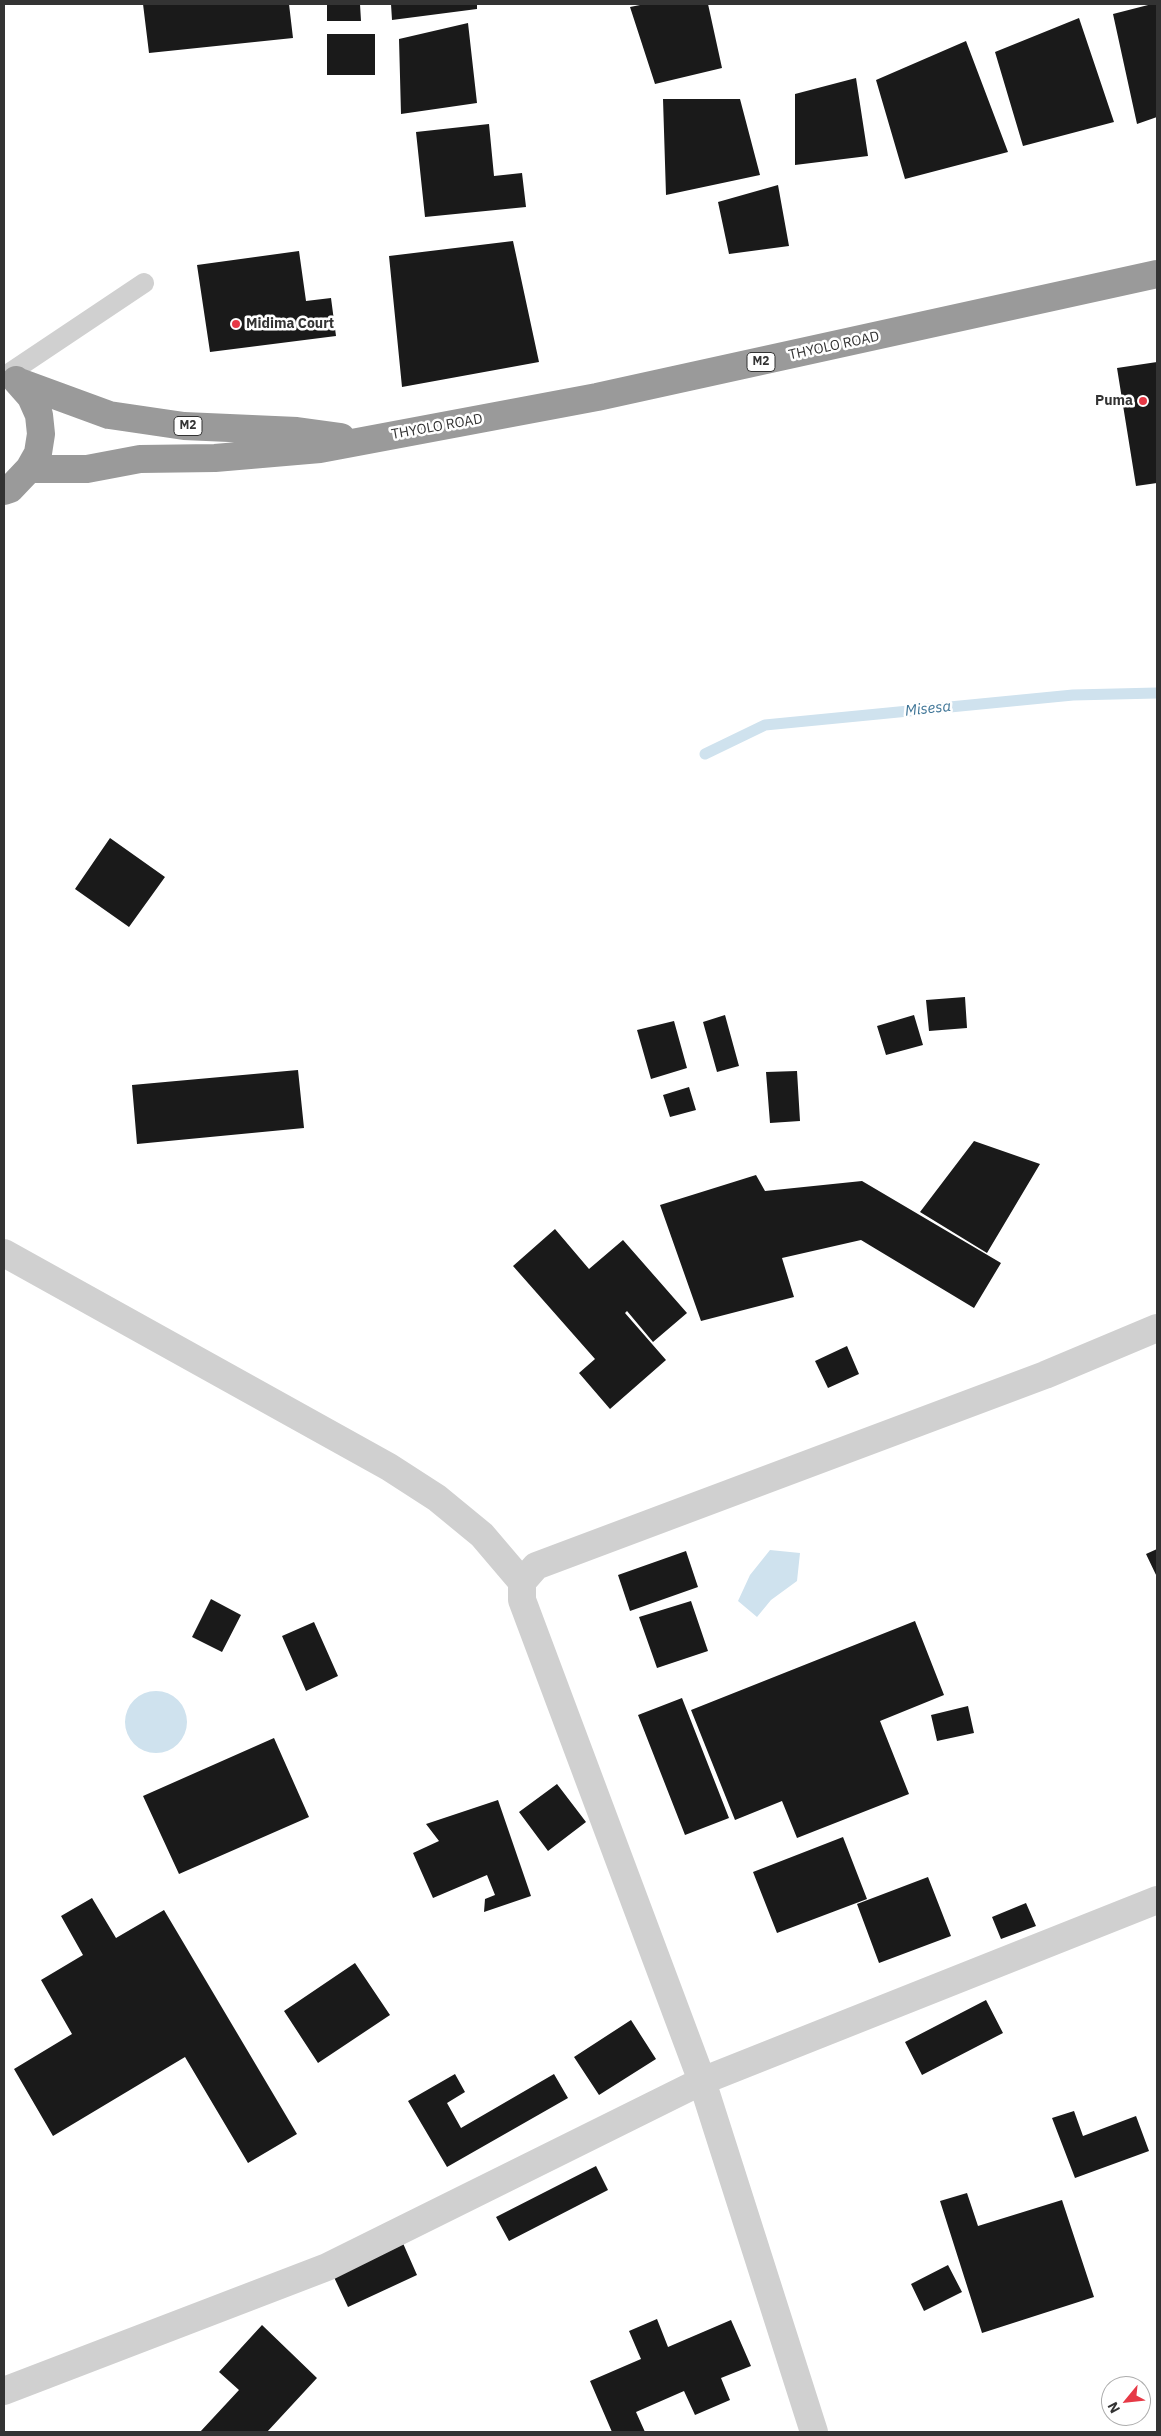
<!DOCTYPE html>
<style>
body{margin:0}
#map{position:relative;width:1161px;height:2436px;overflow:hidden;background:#fff;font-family:"IBM Plex Sans",sans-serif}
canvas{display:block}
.frame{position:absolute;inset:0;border:5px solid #333;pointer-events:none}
.north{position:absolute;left:1101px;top:2376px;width:50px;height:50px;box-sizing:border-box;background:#fff;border:1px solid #adadad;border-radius:50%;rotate:242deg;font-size:14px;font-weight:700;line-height:20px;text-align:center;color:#333}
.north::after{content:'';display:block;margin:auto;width:18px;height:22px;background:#e63946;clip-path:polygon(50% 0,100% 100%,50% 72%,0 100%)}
</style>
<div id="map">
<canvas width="1161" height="2436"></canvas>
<div class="frame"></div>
<div class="north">N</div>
</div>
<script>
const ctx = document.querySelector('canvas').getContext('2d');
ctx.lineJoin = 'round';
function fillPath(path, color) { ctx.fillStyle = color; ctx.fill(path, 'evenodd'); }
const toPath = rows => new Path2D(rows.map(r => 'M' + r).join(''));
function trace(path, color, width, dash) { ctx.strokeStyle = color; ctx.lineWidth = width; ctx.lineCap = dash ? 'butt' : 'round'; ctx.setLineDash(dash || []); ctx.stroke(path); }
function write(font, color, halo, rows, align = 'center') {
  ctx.font = font + ' "IBM Plex Sans",sans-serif'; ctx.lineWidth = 5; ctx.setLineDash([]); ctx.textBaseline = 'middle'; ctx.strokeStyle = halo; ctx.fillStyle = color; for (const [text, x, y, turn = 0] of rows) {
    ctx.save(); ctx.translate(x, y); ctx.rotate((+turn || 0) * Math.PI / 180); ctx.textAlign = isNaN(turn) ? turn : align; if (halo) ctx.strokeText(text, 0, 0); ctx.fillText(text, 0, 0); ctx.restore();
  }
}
const water = toPath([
 [770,1550,800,1553,797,1581,771,1600,757,1617,738,1601,750,1575],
 '125 1722a31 31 0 1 1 62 0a31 31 0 1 1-62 0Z'
]);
const stream = toPath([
 [705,754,765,725,1073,695,1157,693]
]);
const building = toPath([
 [143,4,289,4,293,38,149,53],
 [327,4,360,4,361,21,327,21],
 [391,4,477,4,477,9,392,20],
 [645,4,708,4,722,68,655,84,630,7],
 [1152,4,1157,4,1157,117,1137,124,1113,14],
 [1079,18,1114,122,1023,146,995,52],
 [468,23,477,103,401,114,399,39],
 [327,34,375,34,375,75,327,75],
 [966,41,1008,152,905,179,876,80],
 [856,78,868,156,795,165,795,94],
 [663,99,740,99,760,175,666,195],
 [489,124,494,176,522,173,526,207,425,217,416,132],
 [778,185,789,246,729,254,718,202],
 [513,241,539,362,402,387,389,256],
 [299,251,306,301,331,298,336,336,210,352,197,265],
 [1157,362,1157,483,1136,486,1117,368],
 [110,838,165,877,129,927,75,889],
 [965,997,967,1028,929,1031,926,1000],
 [725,1015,739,1066,717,1072,703,1022],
 [914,1015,923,1045,886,1055,877,1026],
 [674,1021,687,1068,651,1079,637,1030],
 [298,1070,304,1128,137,1144,132,1085],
 [797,1071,800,1121,770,1123,766,1072],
 [689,1087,696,1110,670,1117,663,1095],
 [974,1141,1040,1164,987,1253,920,1212],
 [756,1175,765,1191,862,1181,1001,1263,974,1308,861,1240,782,1258,794,1297,701,1321,660,1205],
 [555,1229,589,1269,623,1240,687,1313,653,1342,627,1311,625,1313,666,1360,610,1409,579,1373,595,1359,513,1266],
 [847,1346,859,1374,828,1388,815,1361],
 [1157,1549,1157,1577,1146,1554],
 [686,1551,698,1587,630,1611,618,1575],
 [211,1599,241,1615,222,1652,192,1637],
 [691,1601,708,1651,657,1668,639,1617],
 [915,1621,944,1695,880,1721,909,1794,797,1838,782,1801,735,1820,691,1710],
 [314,1622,338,1676,306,1691,282,1636],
 [682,1698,729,1818,685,1835,638,1715],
 [968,1706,974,1733,937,1741,931,1715],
 [274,1738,309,1817,179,1874,143,1796],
 [557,1784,586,1822,548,1851,519,1812],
 [498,1800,531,1896,484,1912,485,1899,495,1895,487,1875,433,1898,413,1853,439,1841,426,1824],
 [843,1837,867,1899,777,1933,753,1872],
 [928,1877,951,1936,879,1963,857,1904],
 [92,1898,116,1938,164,1910,297,2134,248,2163,185,2057,53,2136,14,2069,72,2034,41,1980,83,1955,61,1916],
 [1026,1903,1036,1926,1001,1939,992,1917],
 [355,1963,390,2015,318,2063,284,2011],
 [986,2000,1003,2033,922,2075,905,2042],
 [631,2020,656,2059,599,2095,574,2057],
 [455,2074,465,2092,447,2103,461,2128,554,2074,568,2098,447,2167,408,2101],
 [1074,2111,1083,2136,1136,2116,1149,2151,1075,2178,1052,2118],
 [596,2166,608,2190,509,2241,496,2217],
 [967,2193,978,2226,1062,2200,1094,2297,982,2333,940,2201],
 [402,2241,417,2275,348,2307,332,2273],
 [948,2265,962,2292,924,2311,911,2284],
 [657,2319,668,2347,731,2320,751,2366,721,2378,730,2400,695,2415,684,2391,636,2412,645,2432,612,2432,590,2381,641,2359,629,2331],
 [262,2325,317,2378,267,2432,200,2432,239,2390,219,2372]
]);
const lane = toPath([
 [8,374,144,283]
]);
const street = toPath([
 [4,1253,389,1467,437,1498,482,1535,522,1582,522,1600,702,2081,814,2432],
 [522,1582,536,1566,1045,1375,1157,1328],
 [4,2391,327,2267,702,2081,1157,1900]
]);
const highway = toPath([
 [19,382,109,415,184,426,297,431,341,437],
 [29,469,87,469,140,459,215,458,320,449,597,397,1157,274],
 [4,491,10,489,29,469,38,453,41,434,39,415,31,397,16,380]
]);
const markers = [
 [236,324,5,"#e63946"],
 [1143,401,5,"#e63946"]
];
const shields = [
 [761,362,28],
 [188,426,28]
];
const shieldNames = [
 ["M2",761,362],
 ["M2",188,426]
];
const poiNames = [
 ["Midima Court",246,324],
 ["Puma",1133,401,"right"]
];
const streetNames = [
 ["THYOLO ROAD",834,346,-12],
 ["THYOLO ROAD",437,427,-10]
];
const waterNames = [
 ["Misesa",928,709,-6]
];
fillPath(water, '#cfe2ee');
trace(stream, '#cfe2ee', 11);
fillPath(building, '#1a1a1a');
trace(lane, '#d0d0d0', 20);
trace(street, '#d0d0d0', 28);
trace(highway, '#9a9a9a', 28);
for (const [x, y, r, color] of markers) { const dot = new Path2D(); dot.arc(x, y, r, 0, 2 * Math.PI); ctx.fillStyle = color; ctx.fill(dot); trace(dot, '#fff', 2); }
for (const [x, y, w] of shields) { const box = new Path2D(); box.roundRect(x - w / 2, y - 9.5, w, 19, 4); ctx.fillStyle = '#fff'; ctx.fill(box); trace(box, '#333', 1); }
write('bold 12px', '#333', null, shieldNames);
write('bold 14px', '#333', '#fff', poiNames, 'left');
write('14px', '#333', '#fff', streetNames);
write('italic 15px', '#3f7597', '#fff', waterNames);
</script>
